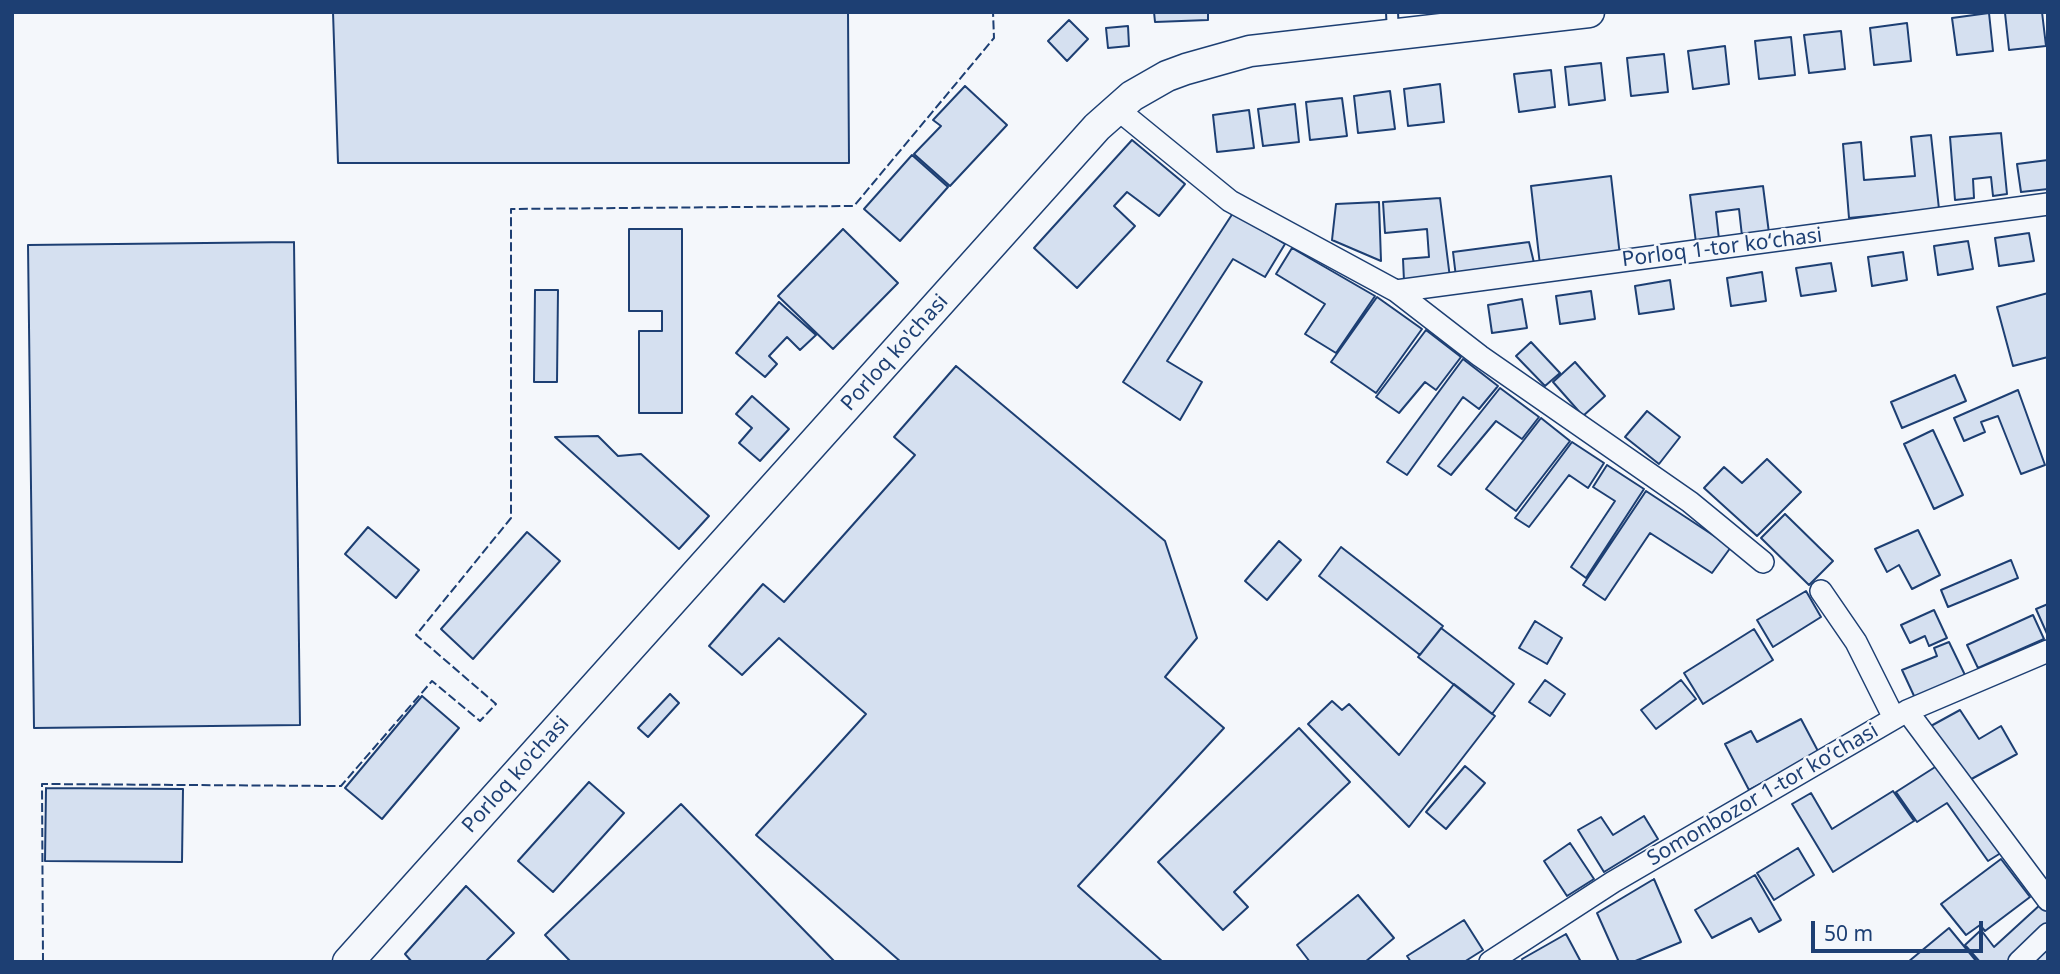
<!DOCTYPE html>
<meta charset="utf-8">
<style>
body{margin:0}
#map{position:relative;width:2060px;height:974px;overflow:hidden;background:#f4f7fb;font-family:"Noto Sans",sans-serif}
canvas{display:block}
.frame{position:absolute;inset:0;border:14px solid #1d3f73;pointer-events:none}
.scale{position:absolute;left:1811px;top:921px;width:172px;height:32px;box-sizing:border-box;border:4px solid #1d3f73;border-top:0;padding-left:9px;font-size:21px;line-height:24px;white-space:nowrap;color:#1d3f73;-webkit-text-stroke:5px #f4f7fb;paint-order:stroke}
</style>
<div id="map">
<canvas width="2060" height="974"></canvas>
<div class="frame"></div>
<div class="scale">50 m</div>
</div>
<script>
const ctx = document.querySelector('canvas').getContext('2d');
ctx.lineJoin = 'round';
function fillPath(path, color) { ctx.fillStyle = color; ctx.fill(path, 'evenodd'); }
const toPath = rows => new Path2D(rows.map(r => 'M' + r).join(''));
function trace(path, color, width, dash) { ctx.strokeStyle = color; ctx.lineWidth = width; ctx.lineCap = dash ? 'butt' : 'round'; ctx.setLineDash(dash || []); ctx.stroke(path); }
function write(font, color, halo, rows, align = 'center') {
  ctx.font = font + ' "Noto Sans",sans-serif'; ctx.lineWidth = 5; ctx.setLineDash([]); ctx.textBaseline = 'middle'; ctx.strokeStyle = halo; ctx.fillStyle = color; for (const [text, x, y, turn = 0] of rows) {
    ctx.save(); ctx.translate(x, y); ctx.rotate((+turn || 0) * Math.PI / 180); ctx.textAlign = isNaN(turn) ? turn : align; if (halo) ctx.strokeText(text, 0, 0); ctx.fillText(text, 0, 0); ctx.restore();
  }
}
const building = toPath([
 [333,12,848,12,849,163,338,163,333,12],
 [1154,12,1208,12,1208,20,1155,22,1154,12],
 [2042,12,2046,46,2009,50,2005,13,2042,12],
 [1989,13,1993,51,1957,55,1952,18,1989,13],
 [1069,20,1088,39,1067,61,1048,41,1069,20],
 [1907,23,1911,61,1874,65,1870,28,1907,23],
 [1128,26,1129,46,1108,48,1106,28,1128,26],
 [1841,31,1845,69,1809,73,1804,35,1841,31],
 [1791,37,1795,75,1759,79,1755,41,1791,37],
 [1725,46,1729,84,1693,89,1688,51,1725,46],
 [1664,54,1668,92,1631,96,1627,58,1664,54],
 [1601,63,1605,100,1569,105,1565,67,1601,63],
 [1551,70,1555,107,1519,112,1514,74,1551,70],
 [1440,84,1444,122,1408,126,1404,89,1440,84],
 [965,86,1007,125,950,186,914,154,941,126,933,120,965,86],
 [1390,91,1395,129,1358,133,1354,96,1390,91],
 [1342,98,1347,136,1310,140,1306,102,1342,98],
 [1295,104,1299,142,1263,146,1258,109,1295,104],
 [1249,110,1254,148,1217,152,1213,115,1249,110],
 [2001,133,2007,194,1993,196,1991,177,1973,179,1974,198,1955,200,1950,137,2001,133],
 [1931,135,1939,209,1849,218,1843,144,1861,142,1864,180,1915,176,1911,137,1931,135],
 [1132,140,1185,184,1159,216,1127,192,1114,206,1135,226,1077,288,1034,248,1132,140],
 [912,155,948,187,900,241,864,209,912,155],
 [2048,160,2048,189,2021,192,2017,164,2048,160],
 [1611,176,1620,256,1540,265,1531,186,1611,176],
 [1763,186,1769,233,1742,236,1739,209,1716,212,1719,239,1696,243,1690,195,1763,186],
 [1440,198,1450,278,1404,281,1403,259,1429,257,1427,229,1385,233,1383,202,1440,198],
 [1379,202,1381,261,1332,240,1336,204,1379,202],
 [1233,213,1285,244,1265,277,1233,259,1167,361,1202,382,1180,420,1123,382,1233,213],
 [629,229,682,229,682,413,639,413,639,331,662,331,662,311,629,311,629,229],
 [843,229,898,283,833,349,778,296,843,229],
 [2029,233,2034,261,1999,266,1995,238,2029,233],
 [1968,241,1973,269,1938,275,1934,246,1968,241],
 [294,242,300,725,34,728,28,245,294,242],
 [1529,242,1535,267,1456,277,1453,252,1529,242],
 [1292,248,1375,296,1336,353,1305,334,1325,304,1276,274,1292,248],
 [1903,252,1907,280,1872,286,1868,257,1903,252],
 [1831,263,1836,291,1801,296,1796,268,1831,263],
 [1762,272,1766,301,1731,306,1727,278,1762,272],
 [1670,280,1674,309,1639,314,1635,286,1670,280],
 [535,290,558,290,557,382,534,382,535,290],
 [1591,291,1595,319,1560,324,1556,296,1591,291],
 [2048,293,2048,357,2013,366,1997,307,2048,293],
 [1377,297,1422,329,1376,393,1331,362,1377,297],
 [1522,299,1527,328,1492,333,1488,305,1522,299],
 [779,302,816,335,800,350,787,337,769,356,777,364,765,377,736,353,779,302],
 [1426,330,1461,357,1436,390,1425,382,1399,413,1376,397,1426,330],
 [1531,342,1560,373,1545,386,1516,356,1531,342],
 [1463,359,1498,386,1479,409,1463,397,1407,475,1387,462,1463,359],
 [1575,362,1605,396,1583,416,1553,382,1575,362],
 [956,366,1165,541,1197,638,1165,677,1224,728,1078,886,1163,962,901,962,756,835,866,714,779,638,742,675,709,646,763,584,784,602,915,455,894,437,956,366],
 [1955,375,1966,401,1902,428,1891,402,1955,375],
 [1500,388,1539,417,1522,439,1496,421,1451,475,1438,466,1500,388],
 [2018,390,2045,465,2021,474,1998,416,1981,422,1985,432,1964,441,1954,418,2018,390],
 [752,396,789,429,760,461,739,443,752,428,736,414,752,396],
 [1647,411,1680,437,1659,464,1625,437,1647,411],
 [1541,418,1570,441,1516,511,1486,489,1541,418],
 [1933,430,1963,495,1934,509,1904,444,1933,430],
 [598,436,618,456,641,454,709,516,679,549,555,437,598,436],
 [1572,442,1604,463,1588,488,1569,475,1529,527,1515,518,1572,442],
 [1767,459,1801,492,1757,536,1704,488,1724,467,1742,483,1767,459],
 [1607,465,1644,489,1586,578,1571,567,1615,501,1593,487,1607,465],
 [1646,491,1731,547,1712,573,1650,533,1605,600,1583,585,1646,491],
 [1785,514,1833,561,1809,585,1761,538,1785,514],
 [368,527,419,570,396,598,345,554,368,527],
 [1918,530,1940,575,1912,589,1899,565,1887,572,1875,549,1918,530],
 [527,532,560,561,473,659,441,629,527,532],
 [1279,541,1301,560,1267,600,1245,581,1279,541],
 [1341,547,1443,626,1420,655,1319,576,1341,547],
 [2011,560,2018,578,1948,607,1941,590,2011,560],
 [1806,591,1821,617,1773,647,1757,620,1806,591],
 [2048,604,2048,636,2036,609,2048,604],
 [1934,610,1947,638,1929,646,1925,636,1910,643,1901,625,1934,610],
 [2033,615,2044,639,1978,668,1967,645,2033,615],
 [1535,621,1562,638,1547,664,1519,648,1535,621],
 [1441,628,1514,684,1492,714,1418,657,1441,628],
 [1754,629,1773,660,1703,704,1684,673,1754,629],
 [1949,642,1965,675,1915,698,1902,670,1937,656,1934,648,1949,642],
 [1545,680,1565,694,1550,716,1529,702,1545,680],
 [1681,680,1696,699,1656,729,1641,710,1681,680],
 [1454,684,1495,716,1409,827,1308,724,1332,701,1342,710,1349,704,1399,755,1454,684],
 [670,694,679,703,648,737,638,728,670,694],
 [422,696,459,728,382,819,345,788,422,696],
 [1960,710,1979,739,2001,726,2017,754,1966,782,1929,727,1960,710],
 [1801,719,1819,753,1749,790,1725,744,1751,731,1757,742,1801,719],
 [1299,728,1350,782,1234,892,1248,907,1223,930,1158,862,1299,728],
 [1943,762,2004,851,1988,861,1947,803,1917,822,1896,792,1943,762],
 [1465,766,1485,783,1446,829,1426,812,1465,766],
 [589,782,624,813,553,892,518,861,589,782],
 [46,788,183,789,182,862,45,861,46,788],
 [1893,791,1914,821,1833,872,1792,804,1811,793,1832,829,1893,791],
 [681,804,835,962,571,962,545,935,681,804],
 [1644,816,1658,839,1604,872,1578,830,1601,817,1613,835,1644,816],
 [1570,843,1594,879,1567,896,1544,861,1570,843],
 [1798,848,1814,875,1774,900,1757,873,1798,848],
 [2001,859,2030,897,1985,931,1980,925,1966,935,1941,904,2001,859],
 [1755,875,1781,920,1759,932,1751,918,1712,938,1695,910,1755,875],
 [1654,879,1681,942,1633,962,1619,962,1597,913,1654,879],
 [466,886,514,933,485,962,412,962,405,954,466,886],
 [1358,895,1394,938,1365,962,1310,962,1297,945,1358,895],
 [2041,904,2048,912,2048,928,2014,962,1980,962,1965,945,1981,930,1994,947,2041,904],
 [1464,920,1483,950,1464,962,1411,962,1407,956,1464,920],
 [1949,928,1977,962,1908,962,1949,928],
 [1566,934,1581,962,1523,962,1522,959,1566,934],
 [2043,948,2048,954,2048,962,2027,962,2043,948]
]);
const service = toPath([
 [1392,12,1393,34]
]);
const minor = toPath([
 [1116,108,1230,201,1396,291,1480,356,1690,502,1763,562],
 [1396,291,2048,204],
 [1821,591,1856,642,1894,718],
 [1907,711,2048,900],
 [1490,962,1613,882,1907,711,2048,651],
 [2019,962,2048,934]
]);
const secondary = toPath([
 [348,962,1097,127,1132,96,1167,76,1186,69,1250,51,1589,12]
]);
const fence = toPath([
 [43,962,42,784,341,786,432,681,480,721,496,704,416,635,511,518,511,209,854,206,994,38,993,12]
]);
const streetNames = [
 ["Porloq 1-tor koʻchasi",1722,248,-7],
 ["Porloq ko'chasi",895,353,-48],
 ["Porloq ko'chasi",516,775,-48],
 ["Somonbozor 1-tor koʻchasi",1763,795,-30]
];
fillPath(building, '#d5e0f0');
trace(building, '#1d3f73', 2);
trace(service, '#1d3f73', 14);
trace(minor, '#1d3f73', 24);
trace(secondary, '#1d3f73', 33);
trace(service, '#f4f7fb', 10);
trace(minor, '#f4f7fb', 21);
trace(secondary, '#f4f7fb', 30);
trace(fence, '#1d3f73', 2, [9, 3.5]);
write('21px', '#1d3f73', '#f4f7fb', streetNames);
</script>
